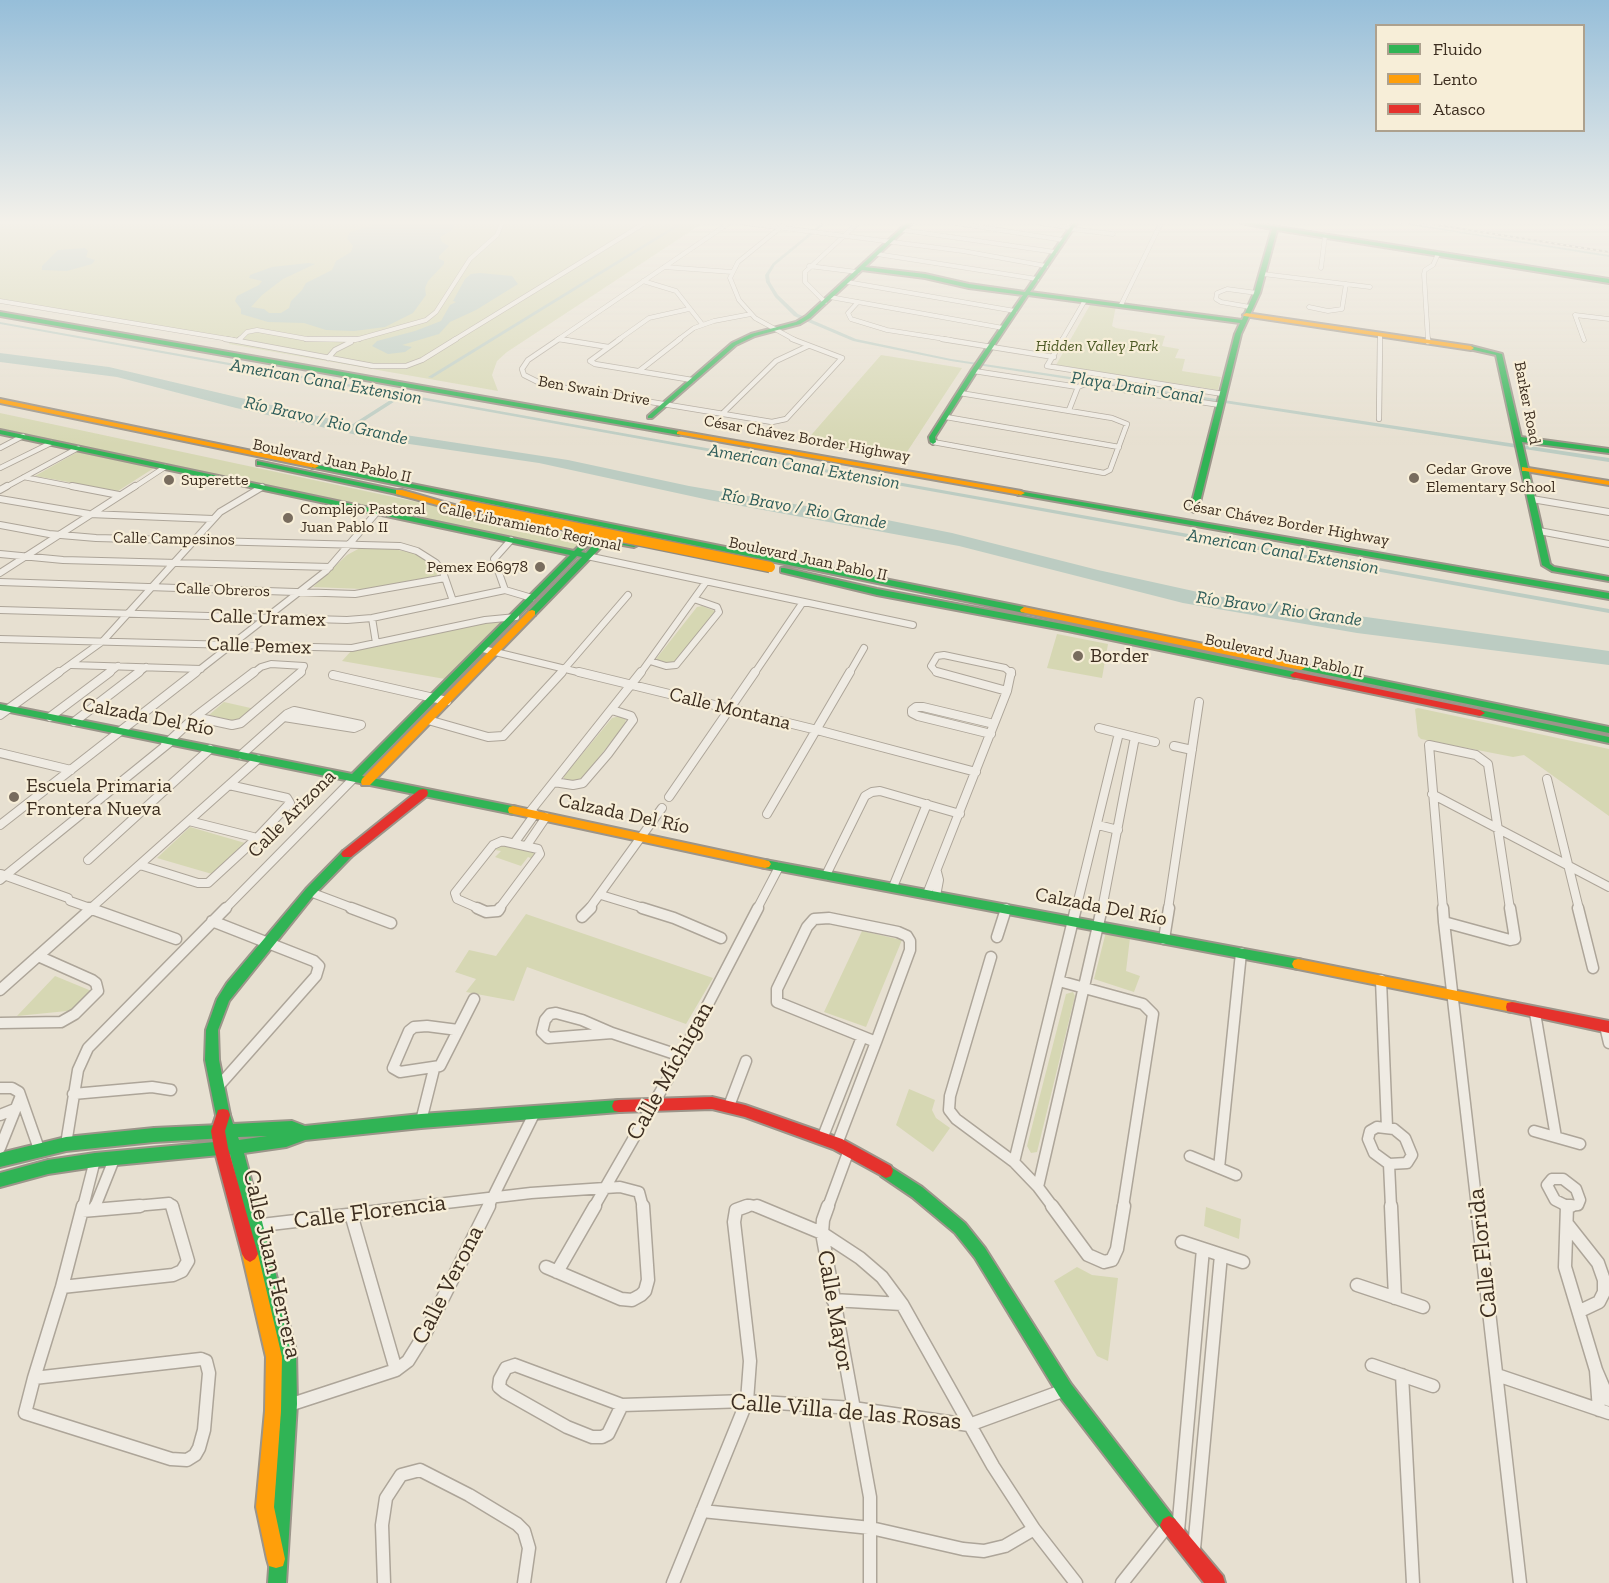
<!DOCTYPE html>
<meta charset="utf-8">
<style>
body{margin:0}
#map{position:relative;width:1609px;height:1583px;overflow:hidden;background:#e7e0d1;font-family:"Zilla Slab",serif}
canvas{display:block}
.legend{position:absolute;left:1375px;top:24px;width:210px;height:108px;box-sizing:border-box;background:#f7eed8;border:2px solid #ada18e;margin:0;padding:8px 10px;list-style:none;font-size:18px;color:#3d2e20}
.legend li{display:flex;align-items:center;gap:12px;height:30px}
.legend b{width:30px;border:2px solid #ada18e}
</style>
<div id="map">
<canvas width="1609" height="1583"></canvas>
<ul class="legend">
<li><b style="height:8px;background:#30b455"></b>Fluido</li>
<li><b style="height:8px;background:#ff9f0a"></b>Lento</li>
<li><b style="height:8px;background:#e5322d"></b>Atasco</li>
</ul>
</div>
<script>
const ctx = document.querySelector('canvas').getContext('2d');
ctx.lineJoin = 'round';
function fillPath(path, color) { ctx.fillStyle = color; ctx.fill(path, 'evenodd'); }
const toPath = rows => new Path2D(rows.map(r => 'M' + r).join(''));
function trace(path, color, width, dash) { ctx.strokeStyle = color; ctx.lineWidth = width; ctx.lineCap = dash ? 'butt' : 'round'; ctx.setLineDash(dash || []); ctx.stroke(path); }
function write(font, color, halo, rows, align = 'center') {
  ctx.font = font + ' "Zilla Slab",serif'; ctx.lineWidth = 4.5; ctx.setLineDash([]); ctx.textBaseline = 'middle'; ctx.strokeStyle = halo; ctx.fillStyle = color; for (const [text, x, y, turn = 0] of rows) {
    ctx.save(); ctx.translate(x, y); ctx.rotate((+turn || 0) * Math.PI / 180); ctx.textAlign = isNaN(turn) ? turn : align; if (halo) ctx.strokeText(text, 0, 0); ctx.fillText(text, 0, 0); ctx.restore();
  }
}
const green = toPath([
 [0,223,703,223,507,352,497,361,492,375,498,391,229,344,232,339,0,299],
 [1090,305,1116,306,1112,326,1116,328,1165,336,1162,346,1179,349,1175,358,1185,359,1182,371,1221,377,1218,390,1056,365],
 [881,355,962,368,903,458,806,441],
 [0,413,576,536,581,539,581,543,574,549,564,548,0,429],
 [79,451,154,468,118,491,35,476],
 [360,548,392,549,416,553,430,561,438,573,436,576,363,589,313,587,347,555],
 [702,606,715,611,676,661,672,663,657,661,656,659,697,607],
 [497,621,503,623,445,679,342,661,352,650],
 [1057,634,1108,644,1102,678,1047,668],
 [224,702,255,709,239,722,209,715],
 [1418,708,1609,749,1609,816,1524,755,1513,757,1421,739,1418,736,1415,709],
 [620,716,626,718,625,724,582,779,575,782,564,779,564,776,612,718],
 [190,827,245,843,212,874,157,858],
 [501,843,539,852,533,859,528,857,521,866,495,857,501,851,495,850],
 [526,914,713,978,686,1024,527,967,514,1001,466,992,476,979,455,972,469,950,496,956],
 [862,931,902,940,866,1027,824,1012],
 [1106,932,1130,938,1126,971,1140,976,1134,992,1094,979],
 [55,976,94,992,77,1010,17,1016],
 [1073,992,1075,996,1037,1152,1031,1153,1027,1146,1066,994],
 [909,1089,935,1100,932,1110,936,1118,950,1128,933,1152,896,1125],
 [1206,1207,1241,1219,1239,1239,1204,1226],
 [1077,1267,1092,1275,1118,1278,1108,1361,1097,1356,1054,1281]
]);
const water = toPath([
 [381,223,457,223,451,231,440,237,442,242,449,246,439,256,439,259,444,261,444,264,428,281,425,288,426,295,413,313,385,327,354,331,326,330,304,323,268,322,241,314,241,309,235,301,237,296,259,285,262,281,249,278,250,275,272,267,308,263,315,264,283,279,262,295,251,307,264,309,269,313,281,313,289,308,291,301,302,290,306,283,332,270,336,261,351,252,353,246,347,238,350,232],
 [85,248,88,251,86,257,95,260,92,264,67,271,42,270,42,266,58,250],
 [480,273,512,276,518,284,476,310,450,322,439,334,402,345,412,347,405,352,388,354,372,346,377,341,415,331,441,321,450,305,456,302,453,301,465,279,471,274],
 [0,353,109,367,386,432,568,460,689,486,882,519,952,533,1098,570,1216,596,1609,651,1609,665,1357,633,1183,603,959,546,709,500,539,463,375,439,236,408,117,377,0,362]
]);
const canal = toPath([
 [679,223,684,223,432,378,428,377,679,223],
 [822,223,826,223,775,265,769,275,770,282,778,295,798,314,856,339,951,359,1609,458,1609,462,951,361,853,341,794,316,775,297,766,282,765,275,773,263,822,223],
 [1397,223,1407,223,1609,255,1609,257,1397,223],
 [0,322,1609,609,1609,613,0,324,0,322],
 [392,399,397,400,350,430,345,429,392,399]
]);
const streetFar5 = toPath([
 [744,223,963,251,1046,266],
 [786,223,738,262,730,278,739,300,755,318,795,340],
 [955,223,1063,240],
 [1040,223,1072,228],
 [1071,229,1113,234],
 [903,230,1055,252],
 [877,254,1037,279],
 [809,266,857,272],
 [664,267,732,272],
 [1321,268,1325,236],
 [1263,274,1370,287],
 [643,281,676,291,702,324],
 [847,282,1015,311],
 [830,297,1003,328],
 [0,301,234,340],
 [825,302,805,282,805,272,858,223],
 [858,302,848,313,851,319,887,330,951,340],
 [1121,305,1161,223],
 [1250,307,1221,302,1216,299,1217,293,1227,289,1257,293],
 [1309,307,1328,311,1342,309,1346,284],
 [559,339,568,340],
 [239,340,247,332,257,330,307,339,355,340,426,320,436,312,470,259,497,235,502,223],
 [454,340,645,223],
 [557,340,729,223],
 [618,340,649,318,689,309],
 [678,340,694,328,714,321,751,314],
 [1062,340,1084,302],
 [1380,340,1380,335],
 [1428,340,1424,274,1425,270,1433,265,1438,254],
 [1584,340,1575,315,1609,319]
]);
const streetFar4 = toPath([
 [225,339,238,341],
 [240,339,238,341,373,366,406,366,422,360,456,339],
 [306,339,359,339],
 [559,339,528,360,522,369,524,375,542,384,772,422,786,419,842,358,792,339],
 [559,339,608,347],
 [620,339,590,361,595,364,692,380],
 [942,339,1054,357],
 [1063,339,1047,366,1223,394],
 [1428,339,1428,342],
 [328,358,335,350,351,342],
 [639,371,680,339],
 [974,371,1078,387],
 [1069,410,1078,387,1085,384,1220,405],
 [722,414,776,361,808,346],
 [946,417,1119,447],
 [1379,419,1380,339],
 [933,442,1104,473,1110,470,1127,424,1112,418,960,393],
 [0,448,23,436],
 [0,468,51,443],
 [24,477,80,488],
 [4,488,78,448],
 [133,488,165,467]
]);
const streetFar3 = toPath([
 [72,486,119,495],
 [0,490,7,486],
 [0,499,89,514,213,519],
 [1532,499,1609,512],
 [0,525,49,534,96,538,400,546,417,551,436,563,443,572,453,601],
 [1539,531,1609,544],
 [0,554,63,560,330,567],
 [587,556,913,625],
 [0,573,135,486],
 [0,582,355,594,445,578],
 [505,590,494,559,511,540],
 [0,610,347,620,372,618,505,590,532,598],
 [372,618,376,643],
 [0,639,352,648,485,620,516,617],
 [483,649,586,674],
 [650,661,666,666,676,665,719,612,717,607,694,599],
 [71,665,201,669],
 [57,674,103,641,220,512,262,487],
 [108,674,118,666],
 [137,674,146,667],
 [194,674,326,571,377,512],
 [252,674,261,667,271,664,304,666,300,674],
 [560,674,628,595],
 [640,674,706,582],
 [754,674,803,602],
 [849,674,864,648],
 [943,674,936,672,931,666,937,656,944,655,1005,668,1012,674]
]);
const streetFar2 = toPath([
 [579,672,817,730,976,772],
 [937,672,1007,691],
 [333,675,447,701],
 [1007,691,1011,672],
 [0,715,59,672],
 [50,717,110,672],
 [195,717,232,725,241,723,301,672],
 [195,717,254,672],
 [428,720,488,737,503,736,562,672],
 [74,722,139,672],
 [1099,728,1155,742],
 [991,734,918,716,912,713,912,710,916,707,923,707,994,724],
 [165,745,195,717],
 [1174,746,1192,750],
 [0,753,71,770],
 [241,755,287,714,294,711,361,725,354,728,284,717],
 [1547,779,1579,909],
 [554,782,573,785,583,783,608,754,633,720,631,716,612,710],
 [1432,794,1609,887],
 [669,797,755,672],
 [529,813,641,672],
 [767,814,850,672],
 [189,821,257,838],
 [0,825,196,672],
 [1098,825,1118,830],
 [515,842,535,814],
 [527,845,546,817],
 [88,860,210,749],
 [140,865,198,883,208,883,257,838,290,803,287,798,229,785],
 [1,874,68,898],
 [826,875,865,796,872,792,880,791,960,814],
 [0,880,169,743],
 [893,887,927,804],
 [310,892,355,909],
 [927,894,1007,691],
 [601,895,647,909],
 [936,896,939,880,937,872],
 [70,901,93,909],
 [90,909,258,759],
 [225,909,353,779],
 [480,909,457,899,455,893,493,845,502,841,538,849,540,854,499,909],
 [589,909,662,808],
 [757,909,779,867],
 [1076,909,1119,733],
 [1102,909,1135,737],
 [1168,909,1199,702],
 [1443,909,1429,745,1476,755,1488,764,1510,909]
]);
const streetFar1 = toPath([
 [89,908,176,939],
 [351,908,391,923],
 [477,908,486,912,498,911,500,908],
 [642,908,674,918,721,938],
 [1443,908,1444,922],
 [1578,908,1593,968],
 [582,917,591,908],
 [829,918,898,932,907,936,910,941,910,950,876,1042,777,1002,777,989,807,927,814,919,829,918],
 [212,921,314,961,319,966,316,976,217,1088],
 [1444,922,1510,940,1515,939,1510,908],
 [1444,922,1477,1207],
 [997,937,1006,909],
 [1164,939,1169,908],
 [991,957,950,1096,949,1110,956,1119,1014,1162,1038,1187,1053,1207],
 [1381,980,1387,1127],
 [1059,981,1143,1004,1153,1014,1123,1207],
 [0,990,92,908],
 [556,1013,582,1020,612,1033,548,1038,542,1032,545,1020,550,1014,556,1013],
 [1535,1013,1556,1137],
 [0,1023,61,1022,75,1014,98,991,96,983,92,980,38,956],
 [1605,1026,1609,1043],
 [458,1030,427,1026,414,1027,409,1031,393,1068,400,1072,440,1066,474,999],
 [612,1033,681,1056],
 [0,1088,12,1088,19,1092,39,1149],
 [73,1094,152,1087,171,1090],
 [729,1106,746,1061],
 [0,1115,15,1109],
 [421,1121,434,1069],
 [1377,1127,1394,1129,1405,1138,1412,1155,1407,1163,1389,1164,1374,1153,1368,1139,1370,1131,1377,1127],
 [1534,1131,1580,1144],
 [822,1139,862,1037],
 [66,1144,78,1070,88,1048,226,908],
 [837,1144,876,1042],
 [0,1148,20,1098],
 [1190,1156,1236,1175],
 [1014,1162,1076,908],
 [1389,1164,1391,1207],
 [1219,1168,1241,953],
 [1552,1179,1563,1179,1576,1189,1580,1200,1578,1205,1567,1206,1555,1200,1547,1185,1552,1179],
 [1038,1187,1102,908],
 [83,1207,95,1160],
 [95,1207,115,1157],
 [124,1207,169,1203,173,1207],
 [412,1207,531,1193,620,1187,639,1192,643,1207],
 [488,1207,535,1112],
 [594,1207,681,1056,758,908],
 [743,1207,749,1205,760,1207],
 [828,1207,849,1150]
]);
const street = toPath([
 [757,1206,822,1233,860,1258,882,1277,902,1304,993,1466,1034,1529,1076,1583],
 [828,1206,823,1220,822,1233,870,1497,870,1583],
 [1052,1206,1088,1255,1104,1262,1112,1260,1117,1249,1124,1206],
 [1391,1206,1395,1298],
 [1477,1206,1520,1583],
 [1566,1206,1571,1206],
 [1567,1206,1565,1267,1596,1370,1609,1400],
 [94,1210,96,1206],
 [82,1211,140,1206],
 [351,1214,396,1370],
 [1568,1225,1598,1263,1604,1280,1604,1292,1599,1302,1580,1311],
 [253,1226,424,1206],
 [1182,1242,1243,1262],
 [546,1267,621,1299,632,1300,641,1295,645,1291,648,1280,643,1206],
 [557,1272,595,1206],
 [1357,1285,1423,1307],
 [62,1287,173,1275,182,1271,188,1261,172,1206],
 [833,1300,902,1304],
 [201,1359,206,1361,209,1373,204,1430,199,1448,195,1455,187,1460,171,1459,25,1413,34,1378,201,1359],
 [515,1365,622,1405,608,1434,602,1437,592,1437,567,1427,505,1392,499,1387,500,1379,506,1368,515,1365],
 [1372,1365,1433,1386],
 [1596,1370,1599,1410],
 [1402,1375,1413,1583],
 [1497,1375,1609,1413],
 [34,1378,62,1287,83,1206],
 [289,1405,396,1370,408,1361,426,1332,489,1206],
 [622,1405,747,1401,853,1408,969,1425,1065,1390],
 [702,1511,871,1528,963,1549,984,1551,1005,1546,1034,1529],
 [1178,1531,1203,1249],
 [1194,1549,1221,1255],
 [384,1583,382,1525,386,1498,401,1475,420,1470,469,1495,517,1524,524,1531,529,1548,524,1583],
 [673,1583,747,1401,750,1361,734,1222,736,1210,747,1206],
 [1122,1583,1168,1525]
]);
const fast = toPath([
 [907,223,912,223,865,267,925,274,969,284,1025,292,1073,223,1077,223,1030,292,1242,320,1254,293,1272,229,1241,223,1253,223,1609,279,1609,283,1277,230,1260,293,1241,334,1198,510,1194,512,1190,510,1235,334,1240,323,1028,295,977,371,935,437,936,442,933,444,930,442,929,437,971,371,1023,295,969,288,925,278,862,270,810,318,800,324,755,336,736,345,652,418,648,418,648,416,732,343,751,334,796,322,806,316,907,223],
 [0,312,679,431,682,433,679,435,0,316,0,312],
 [1471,346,1502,354,1521,437,1609,449,1609,453,1522,442,1550,564,1554,567,1609,577,1609,581,1552,571,1542,565,1496,355,1469,349,1469,347,1471,346],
 [0,430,574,551,587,538,581,535,585,533,634,543,638,545,634,547,606,542,535,615,529,615,529,611,582,557,577,556,362,776,517,807,518,810,517,813,513,814,0,710,0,704,352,774,570,555,0,434,0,430],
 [594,539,598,540,586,553,581,552,594,539],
 [257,461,406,492,410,494,406,496,260,465,257,465,257,461],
 [312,464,1024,607,1028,610,1024,613,315,468,312,468,312,464],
 [1018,491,1609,593,1609,599,1021,495,1018,495,1018,491],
 [781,568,784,568,877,589,1068,625,1295,672,1300,675,1295,678,1068,631,877,595,781,572,781,568],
 [1301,664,1609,727,1609,733,1298,669,1296,667,1301,664],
 [1480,710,1609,737,1609,743,1477,715,1475,713,1480,710],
 [347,850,351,851,353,854,351,857,314,895,229,1001,218,1030,219,1060,230,1115,233,1124,292,1121,305,1126,421,1114,619,1100,624,1101,626,1106,624,1111,619,1112,421,1128,305,1140,286,1147,244,1153,296,1351,297,1404,286,1583,268,1583,281,1404,280,1351,230,1154,95,1167,48,1174,0,1187,0,1173,48,1160,95,1153,226,1141,225,1138,154,1142,66,1151,0,1167,0,1153,66,1137,154,1128,220,1125,216,1115,205,1060,206,1030,217,999,227,983,306,889,343,851,347,850],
 [267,1136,239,1140,238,1137,267,1136],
 [765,860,1298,959,1302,960,1304,964,1302,968,1298,969,765,868,761,867,759,864,761,861,765,860],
 [886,1164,922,1187,965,1223,985,1248,1071,1384,1175,1519,1178,1525,1175,1531,1169,1534,1163,1531,1059,1396,975,1258,955,1233,912,1197,881,1176,879,1171,881,1166,886,1164]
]);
const slow = toPath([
 [1246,313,1471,346,1474,348,1471,350,1244,316,1243,315,1246,313],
 [0,399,315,464,319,466,315,468,0,403,0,399],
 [679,431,1021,491,1025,493,1021,495,677,434,677,432,679,431],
 [1522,467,1609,481,1609,485,1525,471,1522,471,1522,467],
 [396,490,402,490,482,513,475,515,396,494,396,490],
 [1024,607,1301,664,1306,667,1301,670,1021,612,1020,610,1024,607],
 [532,610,535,611,535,615,370,785,362,785,361,782,362,779,529,611,532,610],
 [513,806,765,860,769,861,771,864,769,867,765,868,509,813,508,810,509,807,513,806],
 [1298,959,1512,1002,1517,1003,1518,1007,1517,1011,1512,1012,1298,969,1294,968,1292,964,1294,960,1298,959],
 [250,1246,255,1249,258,1254,282,1357,281,1411,274,1507,285,1559,283,1566,276,1568,269,1566,267,1559,256,1507,265,1411,266,1357,242,1254,245,1249,250,1246]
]);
const jam = toPath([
 [1295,672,1480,710,1485,713,1480,716,1292,677,1290,675,1295,672],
 [423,789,427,790,428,793,427,796,351,857,343,857,341,854,343,851,419,790,423,789],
 [1512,1002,1609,1021,1609,1033,1512,1012,1507,1011,1506,1007,1507,1003,1512,1002],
 [712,1097,745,1105,842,1139,891,1166,893,1171,891,1176,886,1178,833,1149,745,1117,712,1109,619,1112,614,1111,612,1106,614,1101,619,1100,712,1097],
 [223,1109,228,1110,230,1115,225,1131,228,1148,258,1254,255,1259,250,1262,245,1259,242,1254,214,1148,211,1131,218,1110,223,1109],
 [1169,1516,1175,1519,1223,1576,1225,1583,1204,1583,1163,1531,1160,1525,1163,1519,1169,1516]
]);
const rail = toPath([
 [1424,223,1609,252]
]);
const slowBridge = toPath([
 [464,505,770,567]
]);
const markers = [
 [1414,478,6,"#786c5e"],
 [169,480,6,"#786c5e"],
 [288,518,6,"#786c5e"],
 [540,567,6,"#786c5e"],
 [1078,656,6,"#786c5e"],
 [14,797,6,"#786c5e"]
];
const farParknames = [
 ["Hidden Valley Park",1097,346]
];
const farStreetnames = [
 ["Ben Swain Drive",594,391,10],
 ["Barker Road",1527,403,79],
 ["César Chávez Border Highway",807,439,10],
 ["Boulevard Juan Pablo II",332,461,12],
 ["César Chávez Border Highway",1286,523,10],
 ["Calle Libramiento Regional",530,527,12],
 ["Calle Campesinos",174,539,1],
 ["Boulevard Juan Pablo II",808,559,12],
 ["Calle Obreros",223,590,2],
 ["Boulevard Juan Pablo II",1284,656,12]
];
const farPoinames = [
 ["Cedar Grove",1426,469],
 ["Elementary School",1426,487],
 ["Superette",181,480],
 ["Complejo Pastoral",300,509],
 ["Juan Pablo II",300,527],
 ["Pemex E06978",528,567,"right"]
];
const farWaternames = [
 ["American Canal Extension",326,382,10],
 ["Playa Drain Canal",1137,388,9],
 ["Río Bravo / Rio Grande",326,421,13],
 ["American Canal Extension",804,467,10],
 ["Río Bravo / Rio Grande",804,509,10],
 ["American Canal Extension",1283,552,10],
 ["Río Bravo / Rio Grande",1279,609,8]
];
const streetNames = [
 ["Calle Uramex",268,618,2],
 ["Calle Pemex",259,646,2],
 ["Calle Montana",730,709,14],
 ["Calzada Del Río",148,717,11],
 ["Calle Arizona",292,814,-45],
 ["Calzada Del Río",624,814,12],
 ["Calzada Del Río",1101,907,11]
];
const poiNames = [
 ["Border",1090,656],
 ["Escuela Primaria",26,786],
 ["Frontera Nueva",26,809]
];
const nearStreetnames = [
 ["Calle Míchigan",670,1071,-61],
 ["Calle Florencia",370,1212,-7],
 ["Calle Florida",1483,1253,-96],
 ["Calle Juan Herrera",272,1264,77],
 ["Calle Verona",448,1285,-63],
 ["Calle Mayor",835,1311,80],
 ["Calle Villa de las Rosas",846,1412,5]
];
fillPath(green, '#d6d7b3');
fillPath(water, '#bcccc2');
fillPath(canal, '#bcccc2');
trace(streetFar5, '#ada599', 5);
trace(streetFar4, '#ada599', 6);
trace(streetFar3, '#ada599', 8);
trace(streetFar2, '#ada599', 10);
trace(streetFar1, '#ada599', 13);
trace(street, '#ada599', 15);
trace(fast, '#9c958a', 4);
trace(slow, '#9c958a', 4);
trace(jam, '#9c958a', 4);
trace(streetFar5, '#efebe3', 4);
trace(streetFar4, '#efebe3', 4.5);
trace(streetFar3, '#efebe3', 6);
trace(streetFar2, '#efebe3', 8);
trace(streetFar1, '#efebe3', 10);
trace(street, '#efebe3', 12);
fillPath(fast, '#30b455');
fillPath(slow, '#ff9f0a');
fillPath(jam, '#e5322d');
trace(rail, '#afaaa2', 2);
trace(rail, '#f7eed8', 1.5, [3]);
trace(slowBridge, '#928b80', 13, []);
trace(slowBridge, '#ff9f0a', 10);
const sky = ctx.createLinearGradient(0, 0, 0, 445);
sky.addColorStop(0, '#96bed9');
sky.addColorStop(0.5, '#f4f1ea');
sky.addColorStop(1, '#f4f1ea00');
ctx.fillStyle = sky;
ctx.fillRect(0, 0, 1609, 445);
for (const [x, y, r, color] of markers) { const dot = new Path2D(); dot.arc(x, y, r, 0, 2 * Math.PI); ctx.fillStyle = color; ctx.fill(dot); trace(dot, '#f7eed8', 2); }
write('italic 16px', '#4d5a26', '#f7eed8', farParknames);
write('16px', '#3d2e20', '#f7eed8', farStreetnames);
write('16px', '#3d2e20', '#f7eed8', farPoinames, 'left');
write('italic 18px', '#2f5d5a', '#f7eed8', farWaternames);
write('20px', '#3d2e20', '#f7eed8', streetNames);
write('20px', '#3d2e20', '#f7eed8', poiNames, 'left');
write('24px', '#3d2e20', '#f7eed8', nearStreetnames);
</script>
